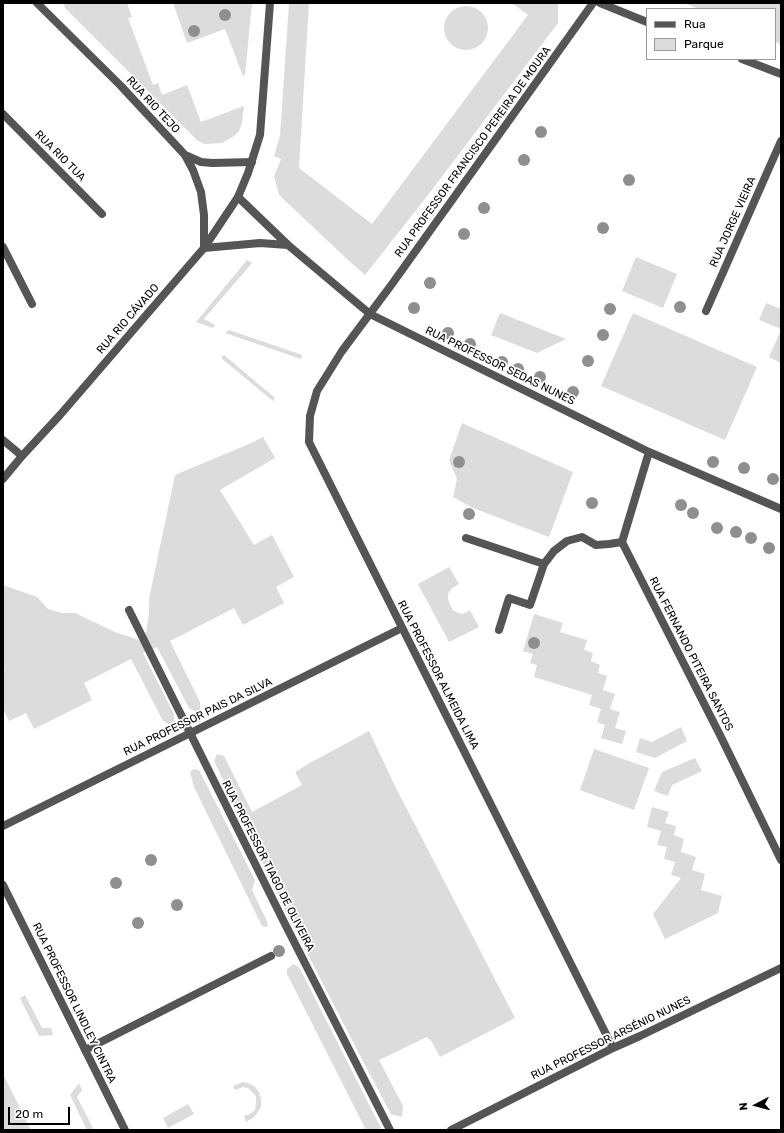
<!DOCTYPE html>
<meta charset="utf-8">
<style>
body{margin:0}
#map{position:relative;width:784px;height:1133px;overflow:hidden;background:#fff;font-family:Rubik,sans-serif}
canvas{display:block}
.frame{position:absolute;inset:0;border:4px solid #000;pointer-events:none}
.legend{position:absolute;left:646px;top:8px;width:130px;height:52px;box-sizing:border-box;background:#fff;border:1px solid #999;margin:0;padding:5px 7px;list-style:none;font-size:12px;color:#000}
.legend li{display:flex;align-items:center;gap:8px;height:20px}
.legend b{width:20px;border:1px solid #999}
.north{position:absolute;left:736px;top:1085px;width:40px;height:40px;-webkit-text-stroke:3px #fff;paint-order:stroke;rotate:264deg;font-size:11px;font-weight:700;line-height:16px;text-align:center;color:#000}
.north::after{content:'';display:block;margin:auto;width:14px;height:18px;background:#000;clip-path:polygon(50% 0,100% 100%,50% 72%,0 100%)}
.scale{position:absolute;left:8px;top:1107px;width:62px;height:18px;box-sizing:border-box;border:2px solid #000;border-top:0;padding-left:5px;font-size:12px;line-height:14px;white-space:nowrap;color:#000;-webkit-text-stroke:3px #fff;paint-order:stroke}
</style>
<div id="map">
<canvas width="784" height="1133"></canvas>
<div class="frame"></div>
<ul class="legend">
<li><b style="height:5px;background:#555"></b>Rua</li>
<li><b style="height:11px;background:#dcdcdc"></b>Parque</li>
</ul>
<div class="north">N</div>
<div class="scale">20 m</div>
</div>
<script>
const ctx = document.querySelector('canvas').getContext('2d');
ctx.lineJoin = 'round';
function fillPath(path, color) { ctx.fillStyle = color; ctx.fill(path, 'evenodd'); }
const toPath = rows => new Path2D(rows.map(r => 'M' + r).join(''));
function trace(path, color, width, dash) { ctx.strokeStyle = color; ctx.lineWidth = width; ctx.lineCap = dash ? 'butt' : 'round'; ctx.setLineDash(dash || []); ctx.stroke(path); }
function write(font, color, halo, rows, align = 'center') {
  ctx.font = font + ' Rubik,sans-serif'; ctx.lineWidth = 3.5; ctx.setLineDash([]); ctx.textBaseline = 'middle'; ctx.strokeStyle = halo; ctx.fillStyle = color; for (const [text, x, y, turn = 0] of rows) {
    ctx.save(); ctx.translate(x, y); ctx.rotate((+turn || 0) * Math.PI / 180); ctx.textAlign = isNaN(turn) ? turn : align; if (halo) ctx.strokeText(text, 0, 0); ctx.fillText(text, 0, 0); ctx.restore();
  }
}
const green = toPath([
 [63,3,127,3,132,17,128,18,153,85,158,83,162,95,187,85,201,122,244,106,242,123,239,131,234,136,222,143,205,144,198,141,65,8],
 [173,3,252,3,245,75,243,76,225,29,187,43],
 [289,3,309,3,299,168,372,224,528,15,512,3,558,3,558,23,428,195,365,275,346,258,279,195,274,176,281,159,274,156,280,136],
 [684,3,781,3,781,44,775,42,775,9,699,9],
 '444 28a22 22 0 1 1 44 0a22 22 0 1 1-44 0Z',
 [636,257,677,274,663,308,622,291],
 [247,260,252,263,204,319,215,325,213,328,196,322],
 [766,303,781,309,781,329,759,320],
 [500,313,566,339,537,353,491,335],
 [633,313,757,367,725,440,601,386],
 [229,330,302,355,301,359,225,333],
 [781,330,781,363,769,357],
 [224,355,275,398,273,401,221,358],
 [462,423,573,472,549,537,473,508,453,497,457,479,449,460],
 [263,437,275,458,220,490,254,545,272,535,294,577,276,587,284,603,243,625,234,608,170,641,200,702,200,710,196,712,189,708,157,647,143,653,174,714,174,722,170,725,163,721,131,659,84,683,92,700,34,729,26,713,9,721,3,709,3,672,5,671,3,665,3,585,37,597,48,609,62,613,75,613,115,632,145,642,149,612,149,599,175,475,249,444],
 [449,567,459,584,452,588,448,594,448,599,450,605,453,610,458,613,463,614,470,610,479,627,449,642,418,584],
 [534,614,563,623,560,632,587,640,584,650,593,653,591,661,600,665,598,673,607,676,603,690,615,694,610,709,620,712,615,728,626,731,622,744,601,738,605,725,597,722,601,709,589,705,592,695,534,677,537,665,530,663,533,654,523,651],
 [681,727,687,741,655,758,636,752,640,738,652,742],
 [369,731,396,788,515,1018,440,1057,432,1042,427,1037,379,1060,403,1106,402,1117,391,1114,366,1067,291,922,214,761,217,754,224,756,252,812,302,785,295,772,308,764],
 [594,749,649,768,634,810,580,790],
 [695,758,702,771,672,785,668,796,654,791,662,772],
 [194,769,199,770,255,880,252,890,267,921,268,927,262,926,194,787,190,772],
 [652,807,669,812,665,823,676,826,674,835,684,839,681,852,696,857,692,870,705,874,701,890,722,896,718,913,665,939,653,914,681,878,671,875,675,862,664,859,667,847,657,845,661,831,647,827],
 [293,964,299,967,382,1130,366,1130,287,974,287,969],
 [25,995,42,1028,51,1028,53,1035,39,1036,20,998],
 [3,1074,31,1130,3,1130],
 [243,1082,248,1083,254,1086,259,1092,261,1099,261,1107,258,1112,254,1117,246,1122,244,1116,250,1114,255,1110,256,1101,256,1096,248,1088,243,1087,235,1090,233,1086],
 [79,1083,82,1090,77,1097,94,1130,87,1130,70,1095],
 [188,1104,194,1114,168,1128,163,1118]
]);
const pedestrian = toPath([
 [3,114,102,214],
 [3,247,32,304],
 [3,440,22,456],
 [129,610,284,922,390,1130]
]);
const minor = toPath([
 [37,3,120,85,185,155,193,170,201,192,204,215,204,248,260,243,288,245],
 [593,3,392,284,342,351,317,391,310,416,309,442,613,1048],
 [600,3,647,22],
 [742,59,781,74],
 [185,155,201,162,212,163,252,162],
 [238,197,288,245,370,314,649,452,781,509],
 [706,311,781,141],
 [649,452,622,542,720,735,781,860],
 [466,538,544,564,530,605,509,598,499,630],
 [544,564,554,551,567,541,582,537,596,545,609,544,622,542],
 [3,826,402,628],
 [85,1050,271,956],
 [451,1130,613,1048,640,1036,781,968]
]);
const tertiary = toPath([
 [3,479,22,456,60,415,204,248,238,197,248,173,260,135,270,3],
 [3,885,125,1130]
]);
const trees = [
 [225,15],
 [194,31],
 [541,132],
 [524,160],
 [629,180],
 [484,208],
 [603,228],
 [464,234],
 [430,283],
 [680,307],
 [414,308],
 [610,309],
 [448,333],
 [603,335],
 [470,344],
 [588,361],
 [502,362],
 [518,369],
 [540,377],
 [573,392],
 [459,462],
 [713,462],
 [744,468],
 [773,479],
 [592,503],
 [681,505],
 [693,513],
 [469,514],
 [717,528],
 [736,532],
 [751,538],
 [769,548],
 [534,643],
 [151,860],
 [116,883],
 [177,905],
 [138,923],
 [279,951]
];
const streetNames = [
 ["RUA RIO TEJO",153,105,47],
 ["RUA PROFESSOR FRANCISCO PEREIRA DE MOURA",473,152,-54],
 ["RUA RIO TUA",60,156,45],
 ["RUA JORGE VIEIRA",733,222,-66],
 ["RUA RIO CÁVADO",128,319,-49],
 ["RUA PROFESSOR SEDAS NUNES",500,366,26],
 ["RUA FERNANDO PITEIRA SANTOS",691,654,63],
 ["RUA PROFESSOR ALMEIDA LIMA",438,675,63],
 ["RUA PROFESSOR PAIS DA SILVA",198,717,-26],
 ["RUA PROFESSOR TIAGO DE OLIVEIRA",268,866,63],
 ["RUA PROFESSOR LINDLEY CINTRA",74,1003,64],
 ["RUA PROFESSOR ARSÉNIO NUNES",611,1038,-26]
];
fillPath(green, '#dcdcdc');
trace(pedestrian, '#555', 8);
trace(minor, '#555', 8);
trace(tertiary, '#555', 8);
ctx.fillStyle = '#8f8f8f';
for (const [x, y] of trees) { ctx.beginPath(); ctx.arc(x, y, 6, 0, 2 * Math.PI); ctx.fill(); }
write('11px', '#000', '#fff', streetNames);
</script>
